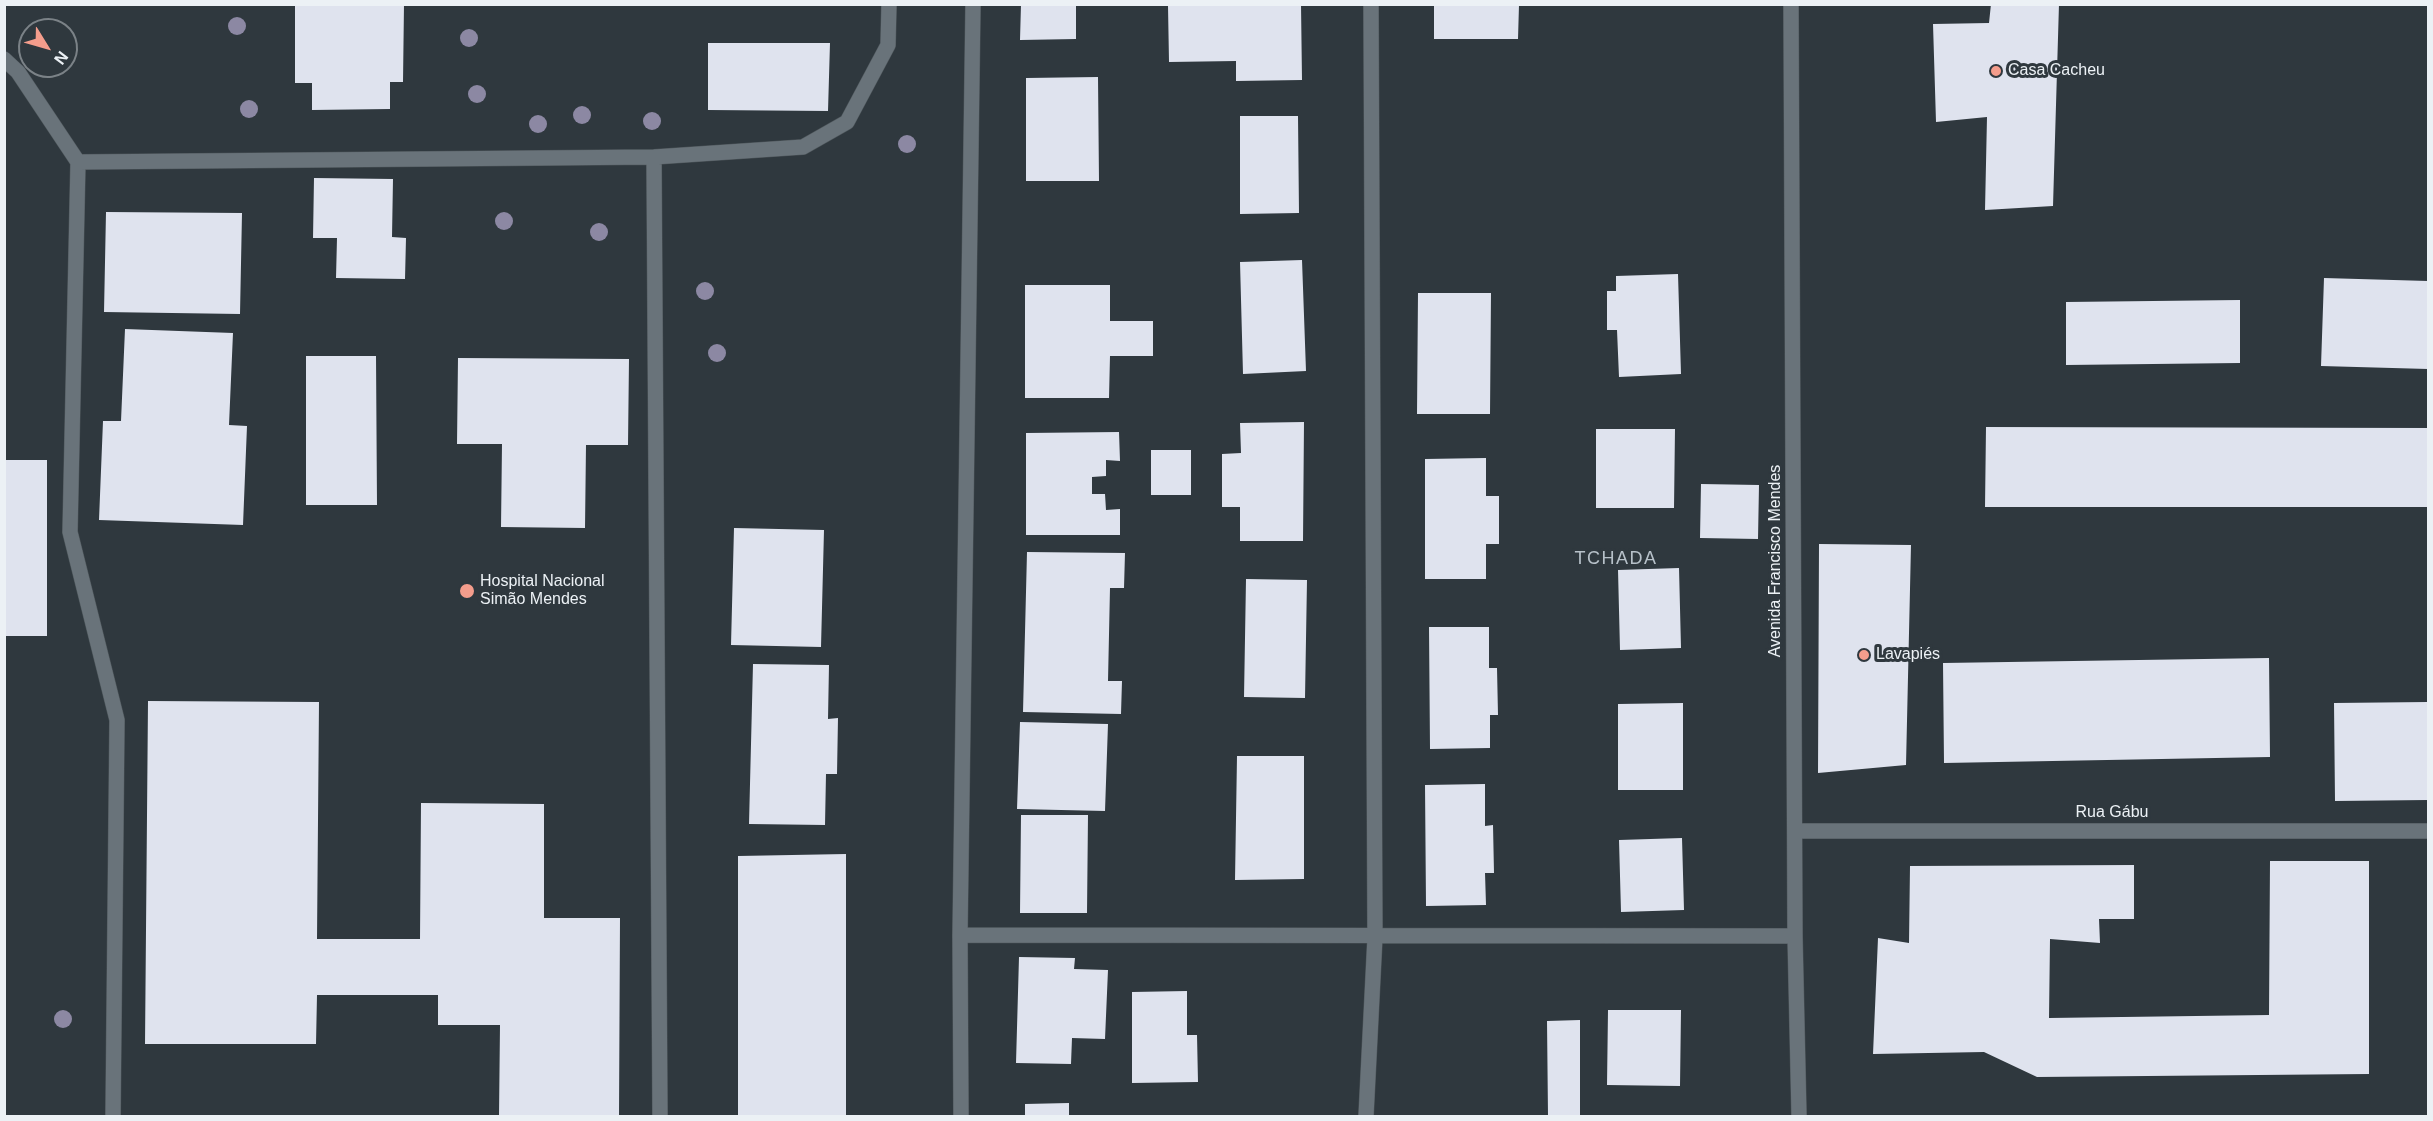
<!DOCTYPE html>
<meta charset="utf-8">
<style>
body{margin:0}
#map{position:relative;width:2433px;height:1121px;overflow:hidden;background:#2f383e;font-family:Helvetica,sans-serif}
canvas{display:block}
.frame{position:absolute;inset:0;border:6px solid #ecf1f5;pointer-events:none}
.north{position:absolute;left:18px;top:18px;width:60px;height:60px;box-sizing:border-box;background:#2f383e;border:2px solid #7b8287;border-radius:50%;rotate:127deg;font-size:16px;font-weight:700;line-height:24px;text-align:center;color:#ecf1f5}
.north::after{content:'';display:block;margin:auto;width:21px;height:27px;background:#f49d8c;clip-path:polygon(50% 0,100% 100%,50% 72%,0 100%)}
</style>
<div id="map">
<canvas width="2433" height="1121"></canvas>
<div class="frame"></div>
<div class="north">N</div>
</div>
<script>
const ctx = document.querySelector('canvas').getContext('2d');
ctx.lineJoin = 'round';
function fillPath(path, color) { ctx.fillStyle = color; ctx.fill(path, 'evenodd'); }
const toPath = rows => new Path2D(rows.map(r => 'M' + r).join(''));
function trace(path, color, width, dash) { ctx.strokeStyle = color; ctx.lineWidth = width; ctx.lineCap = dash ? 'butt' : 'round'; ctx.setLineDash(dash || []); ctx.stroke(path); }
function write(font, color, halo, rows, align = 'center') {
  ctx.font = font + ' Helvetica,sans-serif'; ctx.lineWidth = 6; ctx.setLineDash([]); ctx.textBaseline = 'middle'; ctx.strokeStyle = halo; ctx.fillStyle = color; for (const [text, x, y, turn = 0] of rows) {
    ctx.save(); ctx.translate(x, y); ctx.rotate((+turn || 0) * Math.PI / 180); ctx.textAlign = isNaN(turn) ? turn : align; if (halo) ctx.strokeText(text, 0, 0); ctx.fillText(text, 0, 0); ctx.restore();
  }
}
const building = toPath([
 [295,4,404,4,403,82,390,82,390,109,312,110,312,83,295,83],
 [1021,4,1076,4,1076,39,1020,40],
 [1301,4,1302,80,1236,81,1236,61,1169,62,1168,6],
 [1991,4,2059,4,2053,206,1985,210,1987,117,1936,122,1933,24,1989,23],
 [1434,5,1519,5,1518,39,1434,39],
 [708,43,830,43,828,111,708,110],
 [1098,77,1099,181,1026,181,1026,78],
 [1240,116,1298,116,1299,213,1240,214],
 [314,178,393,179,392,237,406,238,405,279,336,278,337,238,313,238],
 [106,212,242,213,240,314,104,312],
 [1302,260,1306,371,1243,374,1240,262],
 [1678,274,1681,374,1619,377,1617,330,1607,330,1607,291,1616,291,1616,276],
 [2324,278,2428,281,2428,369,2321,366],
 [1025,285,1110,285,1110,321,1153,321,1153,356,1110,356,1109,398,1025,398],
 [1418,293,1491,293,1490,414,1417,414],
 [2240,300,2240,363,2066,365,2066,302],
 [125,329,233,333,229,425,247,426,243,525,99,520,103,421,121,421],
 [306,356,376,356,377,505,306,505],
 [458,358,629,359,628,445,586,445,585,528,501,527,502,444,457,444],
 [1304,422,1303,541,1240,541,1240,507,1222,507,1222,454,1241,453,1240,423],
 [1986,427,2428,428,2428,507,1985,507],
 [1596,429,1675,429,1674,508,1596,508],
 [1119,432,1120,461,1106,460,1106,476,1092,477,1092,494,1105,494,1106,510,1120,509,1120,535,1026,535,1026,433],
 [1151,450,1191,450,1191,495,1151,495],
 [1486,458,1486,496,1499,496,1499,544,1486,544,1486,579,1425,579,1425,459],
 [4,460,47,460,47,636,4,636],
 [1701,484,1759,485,1758,539,1700,538],
 [734,528,824,530,821,647,731,645],
 [1819,544,1911,545,1906,765,1818,773],
 [1027,552,1125,553,1124,588,1110,588,1108,681,1122,681,1121,714,1023,712],
 [1679,568,1681,648,1620,650,1618,570],
 [1246,579,1307,580,1305,698,1244,697],
 [1429,627,1489,627,1489,668,1497,668,1498,715,1490,715,1490,748,1430,749],
 [2269,658,2270,757,1944,763,1943,663],
 [753,664,829,665,828,719,838,718,837,774,826,774,825,825,749,824],
 [148,701,319,702,317,939,420,939,421,803,544,804,544,918,620,918,619,1116,499,1116,500,1025,438,1025,438,995,317,995,316,1044,145,1044],
 [2428,702,2428,800,2335,801,2334,703],
 [1683,703,1683,790,1618,790,1618,704],
 [1020,722,1108,724,1105,811,1017,809],
 [1237,756,1304,756,1304,879,1235,880],
 [1485,784,1485,826,1493,825,1494,873,1485,873,1486,905,1426,906,1425,785],
 [1021,815,1088,815,1087,913,1020,913],
 [1682,838,1684,910,1621,912,1619,840],
 [846,854,846,1116,738,1116,738,856],
 [2270,861,2369,861,2369,1074,2037,1077,1984,1052,1873,1054,1878,938,1909,943,1910,866,2134,865,2134,919,2099,919,2100,943,2050,939,2049,1018,2269,1015],
 [1019,957,1075,958,1074,969,1108,970,1105,1039,1072,1038,1071,1064,1016,1063],
 [1187,991,1187,1035,1197,1035,1198,1082,1132,1083,1132,992],
 [1608,1010,1681,1010,1680,1086,1607,1085],
 [1580,1020,1580,1116,1548,1116,1547,1021],
 [1069,1103,1069,1116,1025,1116,1025,1104]
]);
const service = toPath([
 [4,59,18,72,78,162,654,157,803,147,847,122,888,45,889,4],
 [654,157,660,1116],
 [78,162,70,532,117,720,113,1116]
]);
const minor = toPath([
 [1791,4,1795,936,1799,1116],
 [1796,831,2428,831],
 [960,935,1795,936],
 [961,1116,960,935,973,4],
 [1366,1116,1375,937,1371,4]
]);
const trees = [
 [237,26],
 [469,38],
 [477,94],
 [249,109],
 [582,115],
 [652,121],
 [538,124],
 [907,144],
 [504,221],
 [599,232],
 [705,291],
 [717,353],
 [63,1019]
];
const markers = [
 [1996,71,6,"#f49d8c"],
 [467,591,8,"#f49d8c"],
 [1864,655,6,"#f49d8c"]
];
const poiNames = [
 ["Casa Cacheu",2008,71],
 ["Hospital Nacional",480,582],
 ["Simão Mendes",480,600],
 ["Lavapiés",1876,655]
];
const streetNames = [
 ["Avenida Francisco Mendes",1776,561,-90],
 ["Rua Gábu",2112,813]
];
const neighbourhoodNames = [
 ["TCHADA",1616,559]
];
fillPath(building, '#dfe3ee');
trace(service, '#4e565b', 16);
trace(minor, '#4e565b', 16);
trace(service, '#69737a', 15);
trace(minor, '#69737a', 15);
ctx.fillStyle = '#8c88a3';
for (const [x, y] of trees) { ctx.beginPath(); ctx.arc(x, y, 9, 0, 2 * Math.PI); ctx.fill(); }
for (const [x, y, r, color] of markers) { const dot = new Path2D(); dot.arc(x, y, r, 0, 2 * Math.PI); ctx.fillStyle = color; ctx.fill(dot); trace(dot, '#2f383e', 2); }
write('16px', '#ecf1f5', '#2f383e', poiNames, 'left');
write('16px', '#ecf1f5', '#2f383e', streetNames);
ctx.letterSpacing = '1.5px';
write('18px', '#b7c1c9', '#2f383e', neighbourhoodNames);
ctx.letterSpacing = '0px';
</script>
